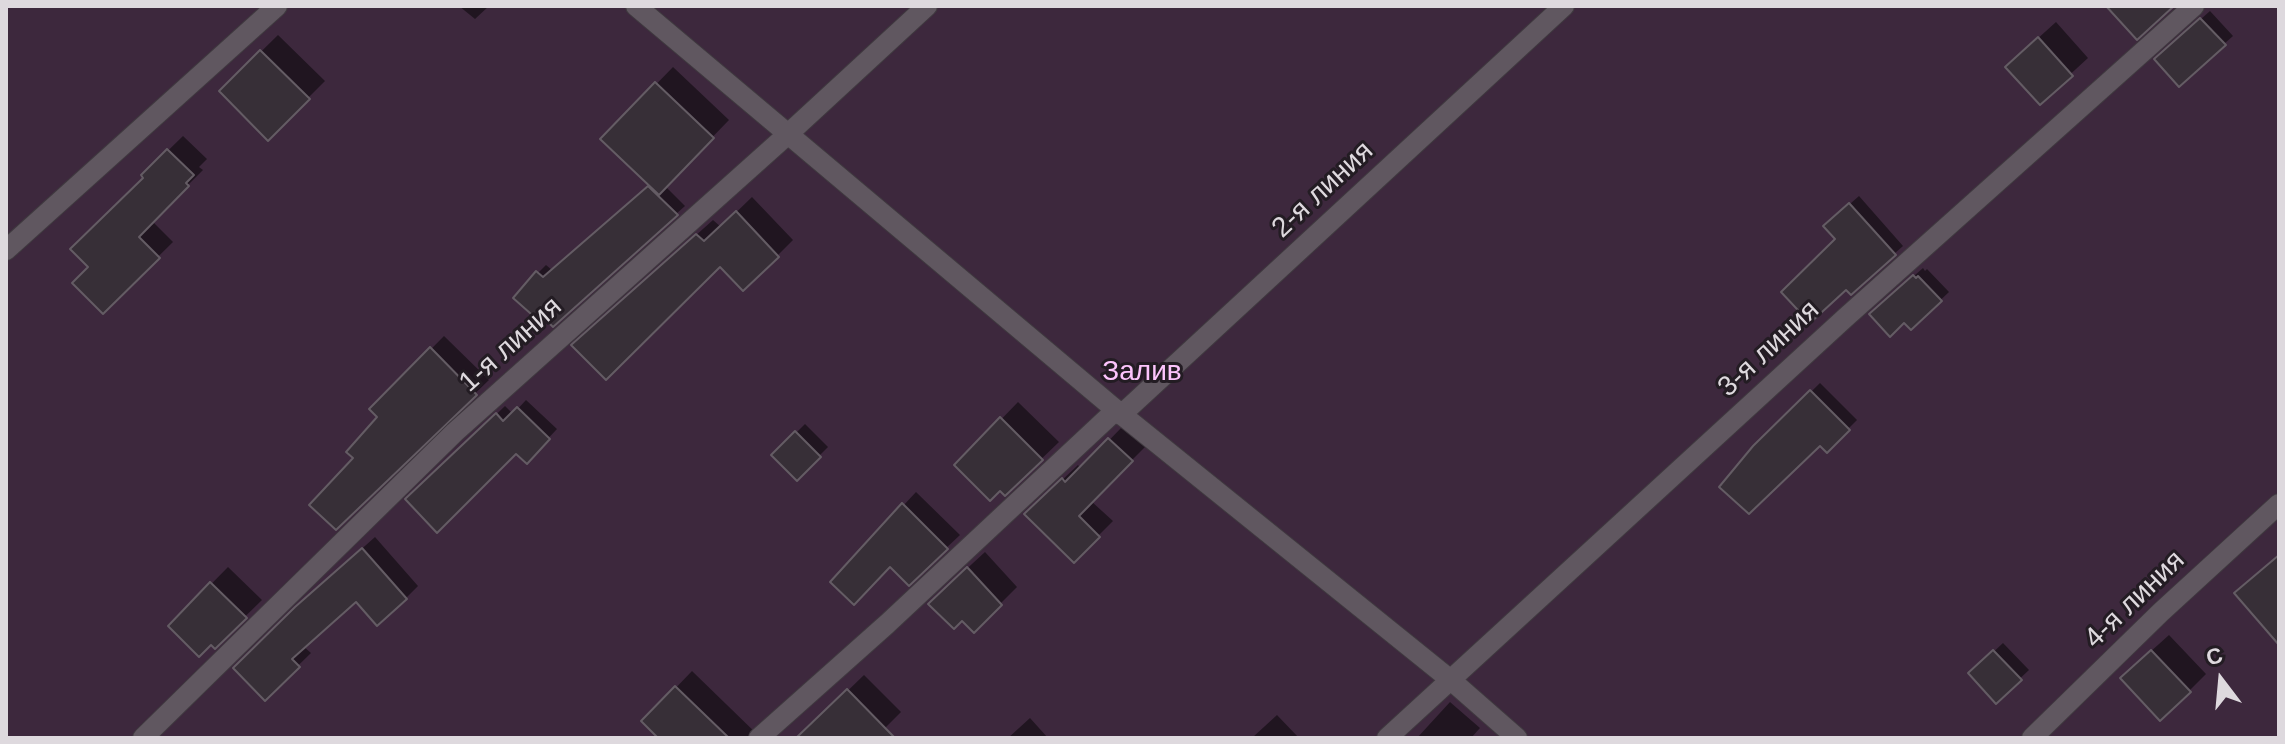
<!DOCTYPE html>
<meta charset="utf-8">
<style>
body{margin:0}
#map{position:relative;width:2285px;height:744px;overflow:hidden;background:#231c23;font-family:Helvetica,sans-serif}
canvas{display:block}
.frame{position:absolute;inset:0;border:8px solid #ded9de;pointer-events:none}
.north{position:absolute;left:2181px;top:640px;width:80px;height:80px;-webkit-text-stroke:6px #231c23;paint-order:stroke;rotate:344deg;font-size:22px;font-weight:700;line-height:32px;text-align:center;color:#ded9de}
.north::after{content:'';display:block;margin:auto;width:28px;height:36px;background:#ded9de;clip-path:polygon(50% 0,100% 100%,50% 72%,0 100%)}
</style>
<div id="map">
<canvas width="2285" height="744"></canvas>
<div class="frame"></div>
<div class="north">С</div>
</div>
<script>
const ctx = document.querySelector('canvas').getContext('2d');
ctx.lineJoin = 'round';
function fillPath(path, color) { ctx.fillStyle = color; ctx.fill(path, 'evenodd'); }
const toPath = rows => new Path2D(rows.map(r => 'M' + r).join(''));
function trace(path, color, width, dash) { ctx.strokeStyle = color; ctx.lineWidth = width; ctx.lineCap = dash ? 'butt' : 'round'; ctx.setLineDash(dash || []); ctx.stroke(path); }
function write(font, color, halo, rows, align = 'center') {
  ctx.font = font + ' Helvetica,sans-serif'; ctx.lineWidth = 6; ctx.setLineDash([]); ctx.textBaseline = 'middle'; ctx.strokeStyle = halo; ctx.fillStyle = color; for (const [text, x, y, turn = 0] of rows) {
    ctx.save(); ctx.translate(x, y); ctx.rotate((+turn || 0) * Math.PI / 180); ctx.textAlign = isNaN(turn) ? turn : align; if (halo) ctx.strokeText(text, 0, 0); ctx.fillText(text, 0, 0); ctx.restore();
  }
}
const green = toPath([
 [6,6,2279,6,2279,738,6,738]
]);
const shadow = toPath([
 [459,6,489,6,475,19],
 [2210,11,2233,36,2224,44,2165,51],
 [2056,22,2088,58,2040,102,2025,50],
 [278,35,325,81,268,138,221,91],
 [673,67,729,120,665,186,685,206,553,324,538,273,546,265,552,270,651,185,603,139],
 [183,136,207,159,199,167,203,170,152,221,173,242,103,311,91,267,146,178,143,175],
 [1859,196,1903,246,1894,254,1838,239,1834,218],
 [752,197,793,240,777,256,720,264,590,330,713,220,721,227],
 [1923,268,1925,271,1927,269,1949,292,1911,328,1880,306],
 [444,336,489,380,336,527,356,458,380,417,372,409],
 [1820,383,1857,420,1827,450,1820,443,1754,448],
 [526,400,557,429,527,461,516,451,408,500,505,406,513,414],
 [1018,402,1059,442,1006,493,957,465],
 [805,424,828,447,797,478,774,455],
 [1124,425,1146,446,1091,501,1113,521,1074,560,1041,500,1078,465,1081,469],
 [916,492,960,535,909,583,890,565,832,582],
 [375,537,418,586,406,598,356,599,303,646,311,653,265,698,310,595],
 [985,552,1017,587,974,630,947,587],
 [228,567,262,600,215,646,170,626],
 [2169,635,2206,674,2189,691,2139,662],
 [2003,643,2029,670,1996,701,1971,673],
 [692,671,761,738,661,738,644,721],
 [864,675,901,712,875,738,799,738],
 [1450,702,1480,728,1471,738,1417,738],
 [1277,715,1299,738,1252,738,1253,737],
 [1030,718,1048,738,1008,738]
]);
const building = toPath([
 [2106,6,2174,6,2137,40,2106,6],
 [2200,18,2226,45,2179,87,2154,59,2200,18],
 [2038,37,2073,76,2040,105,2005,67,2038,37],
 [260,50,310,99,268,141,219,91,260,50],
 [655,82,714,138,659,195,600,139,655,82],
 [167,149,194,175,186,183,189,186,139,237,160,258,103,314,72,283,88,267,70,249,143,178,141,175,167,149],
 [648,186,678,215,553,327,543,317,539,321,513,298,536,271,543,277,648,186],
 [1849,203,1896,255,1851,295,1846,290,1810,323,1781,292,1835,239,1823,226,1849,203],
 [736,211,779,257,743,291,720,267,606,380,571,345,696,234,704,241,736,211],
 [1913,275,1916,278,1918,276,1942,301,1911,330,1904,323,1890,337,1869,314,1913,275],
 [430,347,477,395,336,530,309,505,353,458,346,452,377,417,369,409,430,347],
 [1810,390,1850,430,1827,453,1820,446,1749,514,1719,487,1753,446,1810,390],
 [517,407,550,439,527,464,516,454,437,533,405,499,496,413,503,421,517,407],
 [1000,417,1043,460,1005,496,1000,491,990,501,954,465,1000,417],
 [795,431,821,457,797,481,771,455,795,431],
 [1108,438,1133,461,1079,516,1100,537,1074,563,1024,514,1062,478,1065,482,1108,438],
 [902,503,948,549,909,586,890,567,854,605,830,582,902,503],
 [362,548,407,599,377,626,356,602,292,659,300,667,265,701,233,668,295,607,362,548],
 [2279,555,2279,645,2234,593,2279,555],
 [967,567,1002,605,974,633,962,621,954,629,928,604,967,567],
 [210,582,247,618,215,649,211,645,199,657,168,626,210,582],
 [1993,650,2022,680,1996,704,1968,673,1993,650],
 [2151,650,2191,692,2160,721,2120,678,2151,650],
 [675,686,729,738,658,738,641,721,675,686],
 [847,689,895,738,796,738,847,689]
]);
const minor = toPath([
 [636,6,1116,410,1452,681,1517,738],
 [6,250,277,6],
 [1121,415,1564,6],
 [143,738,455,432,787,135,927,6],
 [759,738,887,624,1116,410],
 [1387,738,1845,318,2194,6],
 [2032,738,2161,612,2279,504]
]);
const streetNames = [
 ["2-я линия",1323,190,-43],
 ["1-я линия",511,345,-42],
 ["3-я линия",1769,349,-43],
 ["4-я линия",2135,600,-44]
];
const parkNames = [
 ["Залив",1142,372]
];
fillPath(green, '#3d283d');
fillPath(shadow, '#0007');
fillPath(building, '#372f37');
trace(building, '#645c64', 2);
trace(minor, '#3f393f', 22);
trace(minor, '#605760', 20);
write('28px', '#ded9de', '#231c23', streetNames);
write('28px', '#fcc4fc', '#231c23', parkNames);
</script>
